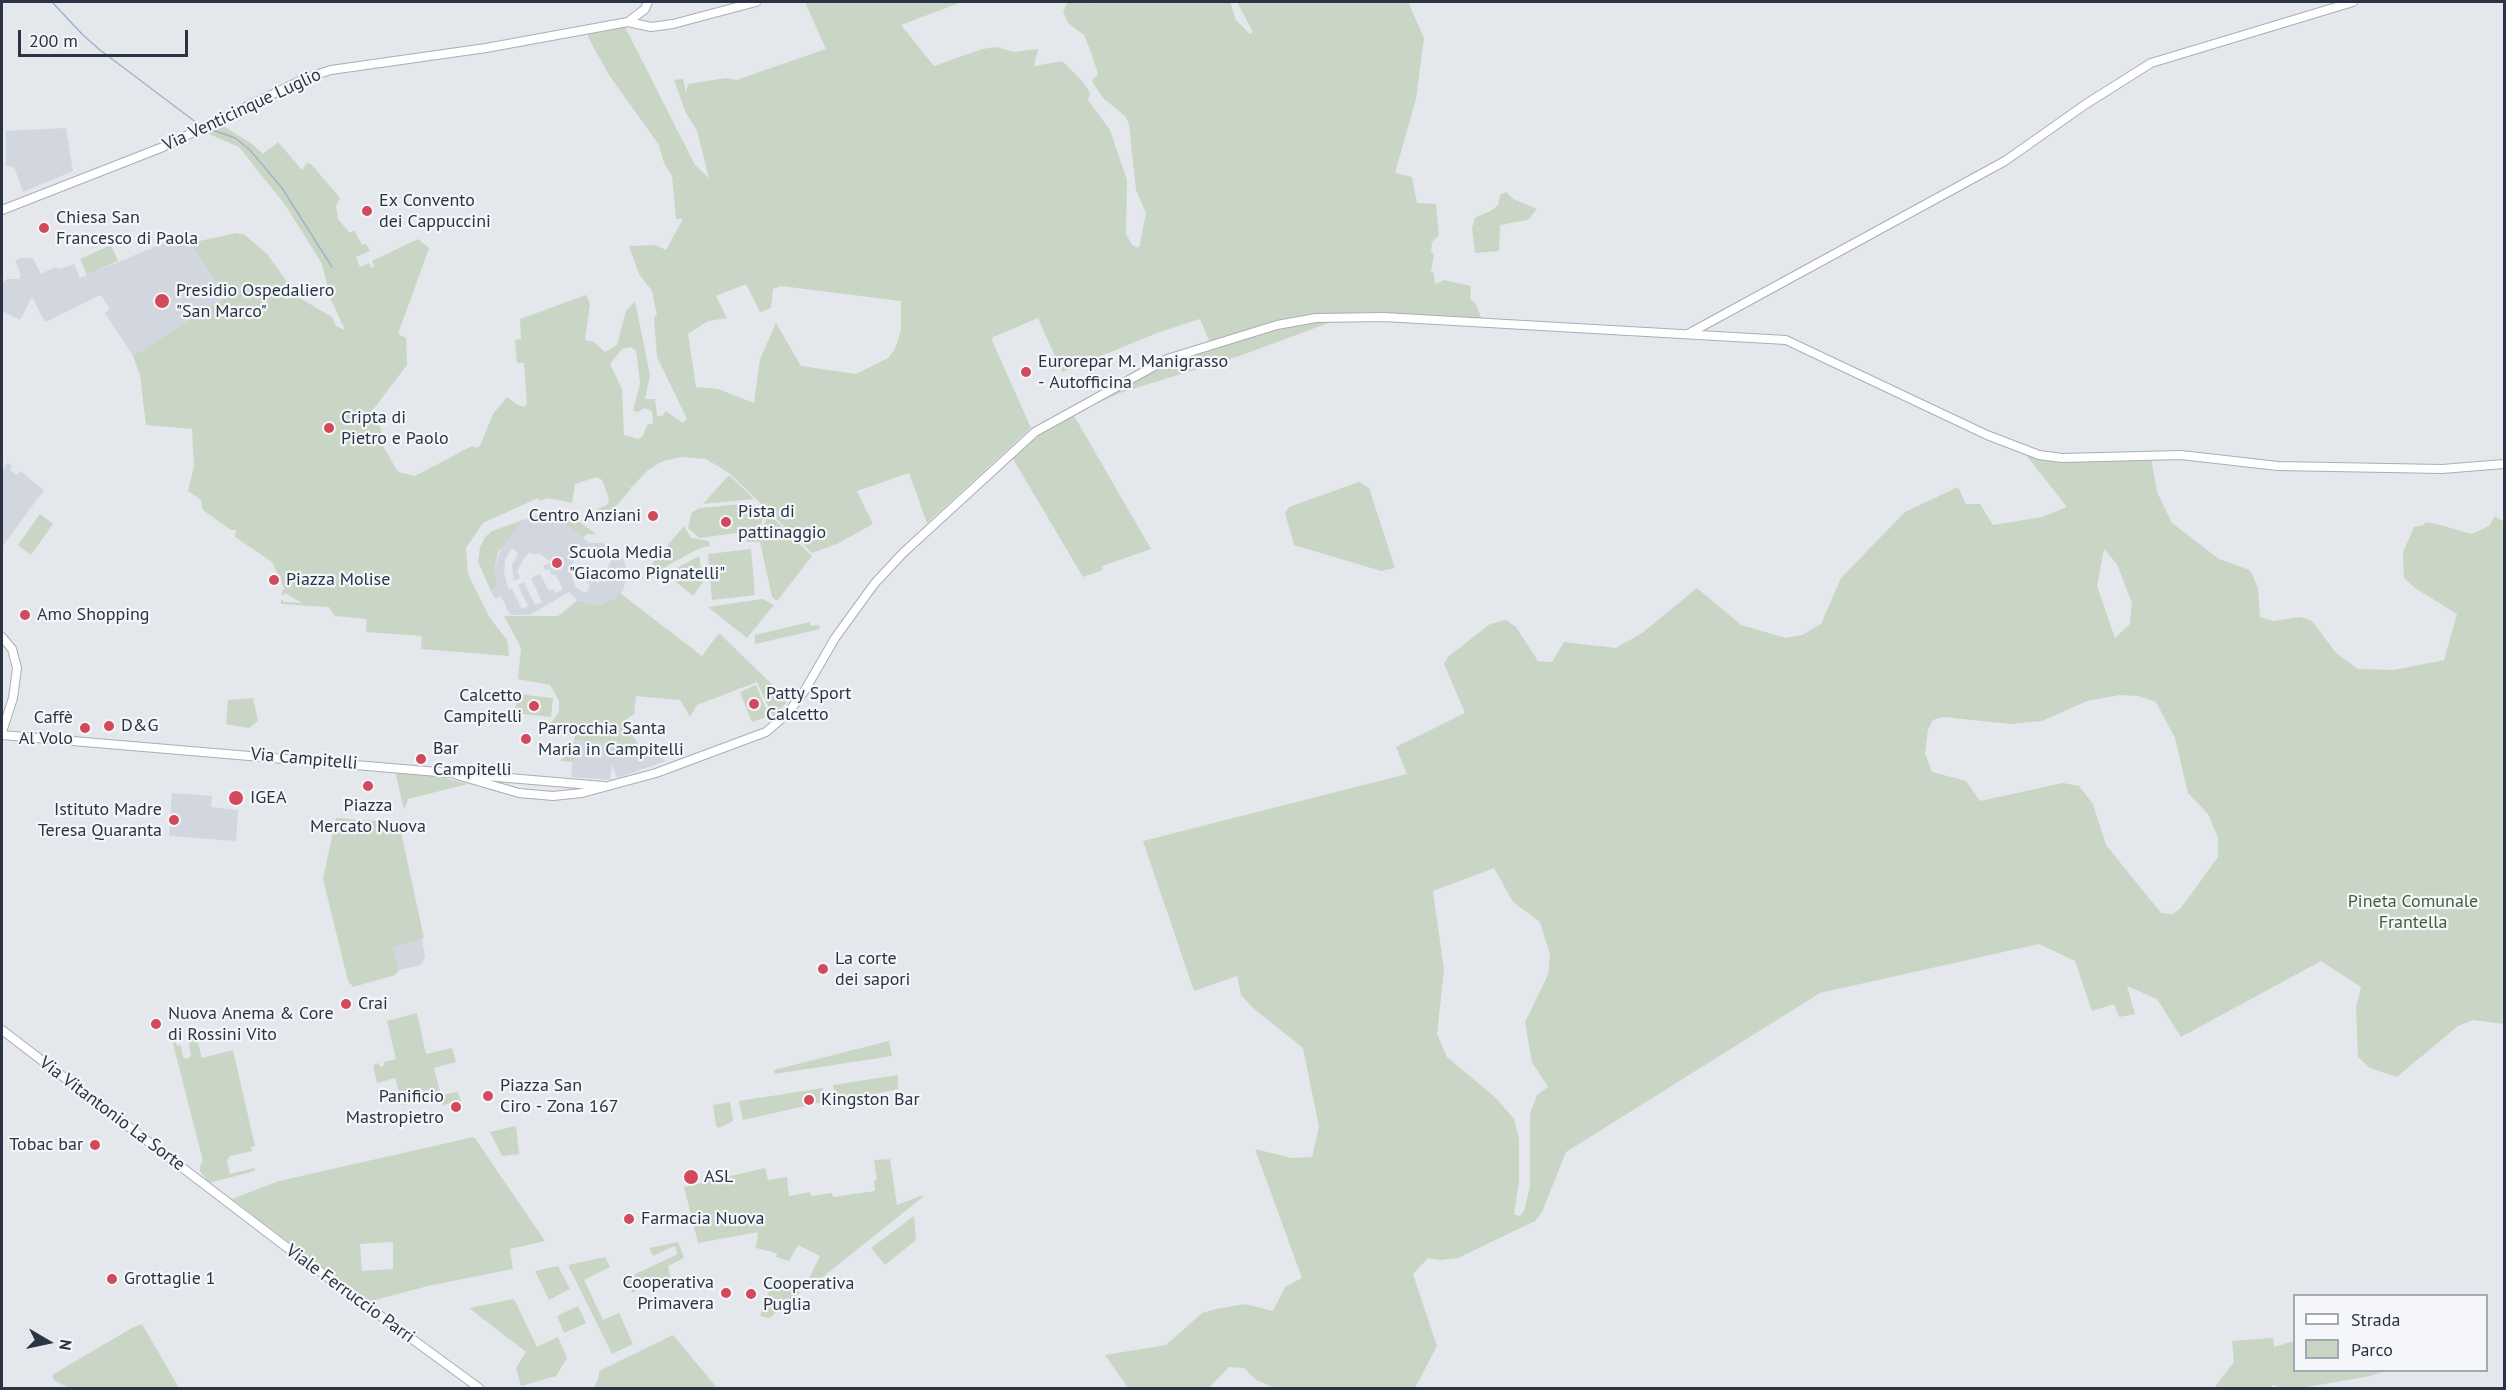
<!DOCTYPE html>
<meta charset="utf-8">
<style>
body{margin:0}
#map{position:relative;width:2506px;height:1390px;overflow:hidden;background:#e4e7ec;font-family:"PT Sans",sans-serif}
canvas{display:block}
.frame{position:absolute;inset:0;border:3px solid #2b3445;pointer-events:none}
.legend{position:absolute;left:2293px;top:1294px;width:195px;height:78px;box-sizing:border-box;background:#f4f6f9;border:2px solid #a4a8b1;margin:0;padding:8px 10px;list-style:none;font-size:18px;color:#2b3445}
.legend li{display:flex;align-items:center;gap:12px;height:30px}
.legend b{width:30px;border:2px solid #a4a8b1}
.north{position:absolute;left:18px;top:1312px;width:60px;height:60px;-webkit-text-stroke:4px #f4f6f9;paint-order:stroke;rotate:99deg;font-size:16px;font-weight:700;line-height:24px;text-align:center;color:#2b3445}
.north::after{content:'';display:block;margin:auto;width:21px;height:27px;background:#2b3445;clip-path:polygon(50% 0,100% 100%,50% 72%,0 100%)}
.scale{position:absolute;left:18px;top:30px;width:170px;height:27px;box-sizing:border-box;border:3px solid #2b3445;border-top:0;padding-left:8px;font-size:18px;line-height:21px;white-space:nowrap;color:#2b3445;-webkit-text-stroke:4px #f4f6f9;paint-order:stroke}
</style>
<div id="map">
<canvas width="2506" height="1390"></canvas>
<div class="frame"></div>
<ul class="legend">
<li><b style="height:8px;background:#fff"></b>Strada</li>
<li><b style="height:16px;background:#c9d6c5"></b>Parco</li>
</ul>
<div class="north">N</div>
<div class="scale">200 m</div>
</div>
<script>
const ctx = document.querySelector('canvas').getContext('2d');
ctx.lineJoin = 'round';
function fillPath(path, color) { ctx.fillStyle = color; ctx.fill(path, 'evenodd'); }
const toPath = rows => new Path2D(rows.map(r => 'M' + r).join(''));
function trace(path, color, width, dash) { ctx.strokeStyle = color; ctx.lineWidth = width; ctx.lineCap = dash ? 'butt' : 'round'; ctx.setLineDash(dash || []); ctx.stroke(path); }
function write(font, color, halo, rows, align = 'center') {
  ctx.font = font + ' "PT Sans",sans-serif'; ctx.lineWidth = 4.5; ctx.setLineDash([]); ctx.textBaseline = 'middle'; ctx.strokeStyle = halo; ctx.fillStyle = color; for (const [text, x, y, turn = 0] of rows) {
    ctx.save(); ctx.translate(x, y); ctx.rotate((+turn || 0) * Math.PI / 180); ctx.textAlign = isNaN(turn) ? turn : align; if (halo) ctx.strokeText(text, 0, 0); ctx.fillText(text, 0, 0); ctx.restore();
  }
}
const built = toPath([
 [66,128,73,171,23,192,14,167,6,166,6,131],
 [169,241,172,246,190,243,226,297,133,356,105,313,110,309,101,295,45,322,32,297,20,320,2,311,2,283,7,279,19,279,21,275,15,261,20,258,33,258,41,274,55,267,61,269,74,264,80,278],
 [7,463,12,466,10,470,17,475,20,471,44,490,2,547,2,471],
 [546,512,551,512,589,543,602,543,618,552,625,563,627,577,623,590,614,599,600,605,588,604,576,599,569,592,530,615,510,615,501,596,495,599,491,591,496,587,494,570,502,545,523,520],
 [512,548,518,553,512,565,514,581,520,578,517,572,524,558,530,552,531,554,540,554,551,562,543,566,546,571,549,569,552,575,555,574,563,589,555,593,553,589,549,591,540,574,531,578,542,602,535,605,524,582,518,585,528,606,522,609,512,589,509,589,507,584,504,573,505,560],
 [588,548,598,548,603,550,604,557,608,554,608,557,612,559,605,574,602,573,598,584,596,581,592,582,587,579,585,581,590,585,586,593,576,588,570,571,575,557],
 [575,740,613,743,613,752,639,745,666,761,617,778,612,765,610,780,571,777],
 [172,793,212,796,211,807,238,810,236,841,169,836],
 [422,939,425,957,421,965,399,970,392,948]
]);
const green = toPath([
 [805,2,962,2,901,25,934,66,982,49,997,47,1014,52,1038,49,1034,66,1062,61,1083,82,1090,93,1088,100,1110,130,1127,180,1126,234,1132,245,1139,248,1146,213,1136,190,1129,125,1126,117,1103,98,1092,81,1098,74,1091,52,1084,35,1068,23,1063,11,1068,2,1089,2,1090,4,1096,2,1230,2,1236,20,1250,34,1253,32,1237,2,1408,2,1424,38,1416,99,1395,173,1412,177,1417,203,1436,204,1439,235,1432,242,1431,253,1434,253,1431,272,1434,273,1435,284,1444,280,1471,286,1470,299,1476,304,1482,320,1378,312,1323,314,1210,343,1200,319,1157,333,1062,372,1038,318,991,338,1031,428,927,523,909,473,857,491,873,524,837,544,812,553,729,473,706,459,682,457,663,461,648,470,631,488,622,481,631,489,601,523,591,515,593,511,607,505,609,499,602,480,597,477,575,484,572,503,548,498,540,501,538,498,483,523,466,548,468,574,490,618,507,640,509,656,421,649,422,636,366,632,367,619,335,616,329,607,281,604,281,599,284,602,302,603,285,593,282,597,282,590,285,590,272,562,235,537,236,530,231,530,203,510,201,500,188,491,194,466,192,429,146,425,140,375,133,356,226,297,190,243,237,233,245,235,267,254,298,297,332,317,336,326,345,330,331,300,322,264,286,206,239,147,202,131,217,122,252,144,263,154,278,142,302,170,307,163,312,165,340,198,336,206,338,219,350,233,354,230,362,245,366,244,370,251,356,257,360,267,369,263,371,268,374,267,372,261,418,239,429,248,398,334,406,338,407,365,369,415,381,428,384,448,398,472,415,476,472,446,476,448,480,446,493,414,507,397,518,405,524,407,527,404,524,363,517,363,515,340,521,339,520,319,586,295,590,304,585,340,594,342,605,352,617,345,626,311,635,301,650,375,645,399,655,399,657,416,662,416,666,411,683,423,687,419,657,357,654,317,657,316,652,291,639,274,629,246,655,245,666,250,683,219,676,219,672,176,664,163,659,145,609,75,588,37,588,31,625,27,695,165,709,178,697,131,686,113,674,80,683,79,686,93,688,84,726,78,736,80,826,49],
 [746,284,760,312,771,308,773,289,781,286,901,301,901,330,895,349,888,358,856,374,801,366,776,323,760,359,754,403,718,389,696,387,688,334,708,321,727,318,716,296],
 [631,347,636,351,640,383,633,411,638,412,644,408,652,411,653,423,647,425,643,436,638,439,624,435,622,389,610,364,622,349],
 [1506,192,1513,199,1537,209,1528,220,1500,225,1499,251,1475,253,1472,228,1475,218,1492,210,1498,205,1500,195],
 [111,245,118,261,87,275,80,259],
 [1329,318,1334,321,1242,355,1120,393,1073,414,1151,549,1102,566,1103,570,1083,577,1010,454,1056,418,1117,383,1273,328],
 [2026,455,2068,460,2151,458,2157,492,2172,523,2219,559,2250,570,2258,588,2260,617,2273,621,2301,617,2312,621,2336,653,2358,669,2394,670,2444,660,2457,614,2415,588,2404,578,2403,552,2414,527,2424,525,2425,522,2433,523,2472,534,2489,526,2495,516,2504,522,2504,1024,2473,1020,2458,1026,2397,1077,2370,1068,2358,1057,2356,1007,2361,987,2321,961,2181,1037,2157,999,2127,986,2135,1014,2119,1017,2114,1004,2092,1011,2075,961,2039,944,1820,993,1566,1152,1542,1212,1535,1221,1458,1258,1440,1260,1428,1258,1413,1274,1437,1346,1415,1388,1276,1388,1256,1380,1244,1368,1229,1367,1209,1388,1128,1388,1105,1355,1166,1345,1202,1313,1216,1309,1245,1304,1273,1311,1285,1287,1302,1278,1255,1149,1292,1158,1312,1157,1319,1127,1303,1048,1254,1009,1241,995,1237,976,1194,991,1143,841,1407,774,1396,747,1465,713,1444,664,1448,657,1490,624,1506,620,1516,627,1538,661,1552,662,1564,642,1616,648,1642,633,1697,588,1741,625,1786,638,1802,635,1821,624,1841,578,1905,512,1958,487,1966,504,1980,504,1993,525,2042,517,2067,507],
 [2104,549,2117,564,2132,603,2130,624,2115,638,2097,586],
 [2120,695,2138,696,2156,702,2175,738,2188,793,2208,814,2218,838,2218,857,2181,908,2173,914,2161,913,2106,845,2093,804,2079,786,2063,783,1980,801,1966,781,1932,772,1925,753,1928,729,1933,720,1943,717,2011,724,2042,721,2087,701],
 [1494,868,1513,902,1540,922,1550,955,1548,975,1525,1022,1532,1062,1548,1087,1537,1095,1530,1114,1530,1187,1524,1211,1520,1216,1514,1214,1519,1182,1519,1139,1514,1119,1497,1099,1447,1057,1437,1034,1444,970,1433,891],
 [729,475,754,499,703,504],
 [1359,482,1369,488,1395,568,1381,571,1294,545,1285,513,1289,507],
 [752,503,761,509,764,517,758,530,699,538,688,528,692,512,700,508],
 [766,511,812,556,777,601,772,597,760,542,747,542,746,536,762,531,766,520],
 [551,512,570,515,596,534,587,534,583,538],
 [40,514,53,524,31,555,18,545],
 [523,520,498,552,494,570,497,587,491,591,478,562,480,547,485,537,492,531],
 [684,526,691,538,709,541,710,546,700,548,668,565,662,571,652,564],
 [751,549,755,595,712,600,708,554],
 [699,556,703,582,693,596,668,575,671,571],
 [620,593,702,656,719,633,784,696,786,703,773,717,757,682,697,705,690,717,680,700,636,696,634,714,627,719,625,725,639,745,613,752,613,743,575,740,573,762,560,761,573,747,575,736,551,734,550,724,559,712,559,701,550,685,518,679,521,648,504,616,558,616,578,600,588,604,600,605,614,599],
 [763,599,774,605,747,638,708,607],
 [810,622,811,626,819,625,820,629,755,644,755,635],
 [756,685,769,716,752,722,740,692],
 [517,694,553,698,551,717,515,713],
 [253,698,258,721,249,728,226,724,228,700],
 [398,773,434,775,468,784,408,799,404,810,396,775],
 [336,818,399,823,424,938,393,948,399,970,395,975,353,987,348,981,323,879],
 [417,1013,426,1054,452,1048,456,1062,434,1068,441,1095,458,1092,461,1101,443,1105,441,1096,402,1105,395,1078,377,1083,373,1065,379,1063,380,1067,385,1065,384,1062,396,1059,387,1021],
 [170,1032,179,1038,180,1041,176,1042,177,1046,181,1045,183,1057,186,1059,191,1056,189,1042,196,1035,202,1058,233,1050,255,1146,251,1147,252,1151,230,1156,227,1161,230,1174,254,1168,255,1171,209,1183,200,1171,200,1166,203,1161],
 [889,1041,892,1056,775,1074,774,1070],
 [898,1075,898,1089,837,1102,833,1085],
 [823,1088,823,1102,743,1120,739,1101],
 [730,1102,733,1121,719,1128,716,1126,713,1105],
 [516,1126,519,1154,502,1156,490,1132],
 [474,1137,545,1241,510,1249,513,1269,428,1286,367,1302,232,1199,279,1181],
 [393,1242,393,1269,362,1271,360,1244],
 [890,1159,897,1205,923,1195,923,1197,814,1284,809,1278,820,1256,798,1245,789,1261,776,1257,777,1254,773,1252,756,1248,758,1232,698,1243,684,1187,765,1168,768,1180,787,1177,789,1196,810,1192,811,1196,832,1193,833,1197,875,1191,874,1181,877,1180,874,1160],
 [914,1216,916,1240,885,1265,871,1248],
 [678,1242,684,1258,668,1266,671,1279,664,1283,661,1278,632,1293,625,1279,678,1254,674,1246,653,1256,649,1248],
 [605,1257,610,1267,584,1280,603,1320,619,1313,633,1344,612,1354,568,1265],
 [558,1266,570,1289,549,1300,535,1271],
 [773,1280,800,1292,770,1318,760,1316],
 [514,1299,537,1347,558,1337,567,1358,556,1376,521,1386,516,1368,526,1352,469,1308],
 [578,1306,586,1323,564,1333,557,1316],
 [142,1324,179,1388,69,1388,54,1380,52,1375,132,1328],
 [673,1335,717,1388,594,1388,599,1377,599,1371],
 [2273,1338,2274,1347,2294,1341,2294,1370,2385,1371,2370,1376,2301,1388,2284,1388,2272,1385,2272,1388,2214,1388,2234,1362,2232,1341]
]);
const stream = toPath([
 [52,2,83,35,100,50,197,123],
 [210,129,235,138,250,150,282,188,332,267]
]);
const secondary = toPath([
 [628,22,651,27,673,24,756,2],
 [2,210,163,147,306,78,331,70,486,48,628,22,645,9,648,2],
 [1688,334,2005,161,2086,104,2151,63,2353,2],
 [2,637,12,649,17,668,13,698,2,732],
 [2,735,603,786],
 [457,775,519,793,553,796,582,793,656,773,766,732,788,713,805,690,835,638,875,583,903,553,1035,432,1167,359,1277,325,1316,318,1384,317,1786,340,1987,435,2039,455,2062,458,2181,455,2278,466,2442,469,2504,464],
 [2,1030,281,1243,479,1388]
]);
const markers = [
 [367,211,6,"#d1495b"],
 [44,228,6,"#d1495b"],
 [162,301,8,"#d1495b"],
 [1026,372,6,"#d1495b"],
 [329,428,6,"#d1495b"],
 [653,516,6,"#d1495b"],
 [726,522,6,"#d1495b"],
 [557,563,6,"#d1495b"],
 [274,580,6,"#d1495b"],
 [25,615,6,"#d1495b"],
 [754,704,6,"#d1495b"],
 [534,706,6,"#d1495b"],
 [109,726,6,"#d1495b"],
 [85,728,6,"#d1495b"],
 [526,739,6,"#d1495b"],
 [421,759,6,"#d1495b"],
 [368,786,6,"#d1495b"],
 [236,798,8,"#d1495b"],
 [174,820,6,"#d1495b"],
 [823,969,6,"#d1495b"],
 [346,1004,6,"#d1495b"],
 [156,1024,6,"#d1495b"],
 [488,1096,6,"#d1495b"],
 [809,1100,6,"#d1495b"],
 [456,1107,6,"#d1495b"],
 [95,1145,6,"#d1495b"],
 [691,1177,8,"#d1495b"],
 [629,1219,6,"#d1495b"],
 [112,1279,6,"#d1495b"],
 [726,1293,6,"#d1495b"],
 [751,1294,6,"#d1495b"]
];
const streetNames = [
 ["Via Venticinque Luglio",242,110,-25],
 ["Via Campitelli",304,759,5],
 ["Via Vitantonio La Sorte",112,1114,37],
 ["Viale Ferruccio Parri",350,1294,36]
];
const poiNames = [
 ["Ex Convento",379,201],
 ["dei Cappuccini",379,222],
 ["Chiesa San",56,218],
 ["Francesco di Paola",56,239],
 ["Presidio Ospedaliero",176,291],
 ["\"San Marco\"",176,312],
 ["Eurorepar M. Manigrasso",1038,362],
 ["- Autofficina",1038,383],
 ["Cripta di",341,418],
 ["Pietro e Paolo",341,439],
 ["Pista di",738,512],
 ["pattinaggio",738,533],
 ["Centro Anziani",641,516,"right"],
 ["Scuola Media",569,553],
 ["\"Giacomo Pignatelli\"",569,574],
 ["Piazza Molise",286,580],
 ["Amo Shopping",37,615],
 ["Patty Sport",766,694],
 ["Calcetto",766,715],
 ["Calcetto",522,696,"right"],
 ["Campitelli",522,717,"right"],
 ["Caffè",73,718,"right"],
 ["Al Volo",73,739,"right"],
 ["D&G",121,726],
 ["Parrocchia Santa",538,729],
 ["Maria in Campitelli",538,750],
 ["Bar",433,749],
 ["Campitelli",433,770],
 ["IGEA",250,798],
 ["Piazza",368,806,"center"],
 ["Mercato Nuova",368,827,"center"],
 ["Istituto Madre",162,810,"right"],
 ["Teresa Quaranta",162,831,"right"],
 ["La corte",835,959],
 ["dei sapori",835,980],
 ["Crai",358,1004],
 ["Nuova Anema & Core",168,1014],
 ["di Rossini Vito",168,1035],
 ["Piazza San",500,1086],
 ["Ciro - Zona 167",500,1107],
 ["Panificio",444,1097,"right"],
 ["Mastropietro",444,1118,"right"],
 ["Kingston Bar",821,1100],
 ["Tobac bar",83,1145,"right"],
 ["ASL",704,1177],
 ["Farmacia Nuova",641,1219],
 ["Grottaglie 1",124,1279],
 ["Cooperativa",714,1283,"right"],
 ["Primavera",714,1304,"right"],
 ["Cooperativa",763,1284],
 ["Puglia",763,1305]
];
const parkNames = [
 ["Pineta Comunale",2413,902],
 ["Frantella",2413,923]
];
fillPath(built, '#d2d6de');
fillPath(green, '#c9d6c5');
trace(stream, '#9fb4cc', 1.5);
trace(secondary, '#a9aeb7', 10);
trace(secondary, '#fff', 8);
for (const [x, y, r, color] of markers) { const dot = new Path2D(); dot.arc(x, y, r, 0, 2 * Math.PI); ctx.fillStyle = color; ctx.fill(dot); trace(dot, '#f4f6f9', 2); }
write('18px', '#2b3445', '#f4f6f9', streetNames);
write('18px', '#2b3445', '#f4f6f9', poiNames, 'left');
write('18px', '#3f6138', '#f4f6f9', parkNames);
</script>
